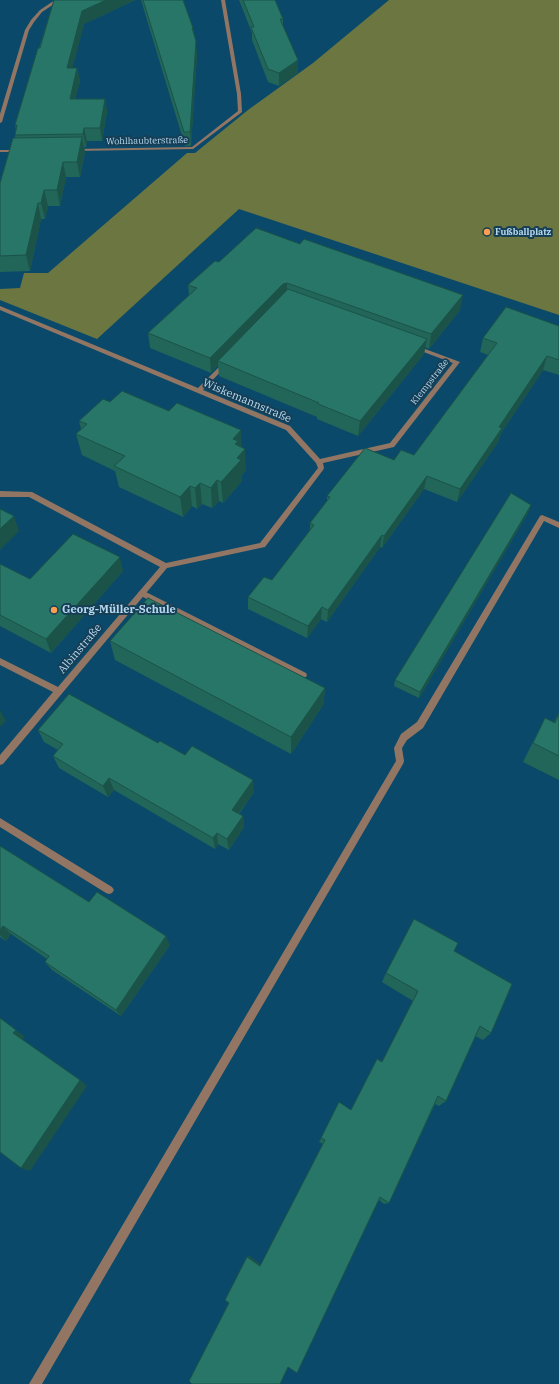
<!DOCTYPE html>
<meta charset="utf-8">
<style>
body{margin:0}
canvas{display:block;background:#0a4969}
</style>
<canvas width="559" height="1384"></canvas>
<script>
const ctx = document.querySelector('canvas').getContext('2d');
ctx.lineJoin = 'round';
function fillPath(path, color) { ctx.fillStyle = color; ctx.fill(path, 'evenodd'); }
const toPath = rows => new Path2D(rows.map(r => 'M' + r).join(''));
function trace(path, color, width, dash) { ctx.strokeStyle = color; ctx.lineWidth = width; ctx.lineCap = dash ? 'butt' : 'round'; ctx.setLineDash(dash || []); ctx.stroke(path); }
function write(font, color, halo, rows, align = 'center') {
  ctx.font = font + ' "IBM Plex Serif",serif'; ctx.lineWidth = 4; ctx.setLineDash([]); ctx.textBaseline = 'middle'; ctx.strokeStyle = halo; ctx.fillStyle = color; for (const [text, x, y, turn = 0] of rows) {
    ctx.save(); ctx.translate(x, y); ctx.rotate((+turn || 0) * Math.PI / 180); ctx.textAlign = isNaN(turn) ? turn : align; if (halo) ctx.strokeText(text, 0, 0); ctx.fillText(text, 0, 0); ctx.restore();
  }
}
const green = toPath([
 [389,0,559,0,559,315,239,209,97,339,0,300,0,289,20,288,24,273,48,273,187,153,195,153,248,110,313,63]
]);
const lane = toPath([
 [542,515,559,522,559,528,544,521,423,728,407,740,402,748,404,761,403,764,42,1384,29,1384,396,761,394,748,401,734,417,722,540,516,542,515],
 [142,590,306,673,307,675,306,677,300,677,139,595,138,593,142,590],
 [0,818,112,887,114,890,112,893,109,894,106,893,0,827,0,818]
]);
const street = toPath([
 [55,0,60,0,42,12,34,22,29,30,2,122,0,123,0,114,25,30,31,20,40,10,55,0],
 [221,0,225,0,241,94,242,112,193,149,73,151,73,149,75,149,192,147,238,111,237,94,221,0],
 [0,150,19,150,21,151,19,152,0,152,0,150],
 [0,306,198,388,224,362,228,362,228,364,203,390,290,426,320,459,390,443,453,363,413,348,413,346,417,346,460,362,394,447,323,463,324,468,323,470,265,547,167,568,3,764,0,765,0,755,53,692,0,665,0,658,58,687,160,567,29,497,0,497,0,491,32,492,166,563,260,543,318,468,316,463,286,430,0,310,0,306]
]);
const wall = toPath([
 [54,0,135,0,84,24,72,68,77,68,80,81,75,99,105,99,107,112,102,141,87,141,86,147,84,147,85,152,80,177,66,177,60,206,48,206,45,219,41,219,30,271,0,272,0,183,15,138,15,135,16,130,15,125],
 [141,0,183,0,193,28,197,54,191,146,185,146],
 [239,0,275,0,283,19,283,26,298,60,298,73,279,86,268,82,252,40,252,33],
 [219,262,460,310,429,349,425,347,424,354,358,436,317,419,317,417,219,376,218,365,211,373,150,348,148,333,189,295,188,285],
 [559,326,559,375,543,370,501,433,498,442,457,502,424,489,382,548,380,547,327,622,321,619,307,638,248,609,248,597,272,580,310,532,310,523,327,501,327,496,394,460,414,455,488,355,480,352,483,338],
 [110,402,242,448,246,470,242,475,242,481,223,503,219,501,212,508,202,504,197,509,192,506,183,517,119,487,115,471,82,455,76,434,81,429,79,421],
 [529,511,419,698,394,686,395,680],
 [0,564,30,579,123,571,51,653,0,626],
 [110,641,325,688,323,705,291,754,115,660],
 [559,713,559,780,523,762,545,718,554,722],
 [38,730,158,743,185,755,254,792,239,814,243,816,244,827,229,850,218,844,215,849,114,790,108,797,59,768,53,756,58,750,44,742],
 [0,846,89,902,170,945,121,1016,52,970,45,962,47,959,11,934,6,941,0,937],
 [454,951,491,1033,483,1040,475,1036,446,1101,439,1106,435,1104,389,1203,384,1204,379,1200,288,1367,229,1303,247,1257,249,1256,261,1265,323,1144,319,1142,321,1138,351,1110,382,1062,413,1001,382,982,386,973]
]);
const shadedWall = toPath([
 [106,0,135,0,84,24,69,81,67,68,82,11],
 [196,41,197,54,191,146,190,132],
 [298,60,298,73,279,86,279,73],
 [77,68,80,81,72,112,70,99],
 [105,99,107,112,102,141,100,128],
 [84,128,87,141,86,147,83,134],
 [82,137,85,152,80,177,77,162],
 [63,162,66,177,60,206,57,190],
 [44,190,48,206,45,219,41,203],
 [38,203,41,219,30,271,26,255],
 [287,283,287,298,218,361,218,365,211,373,210,358,283,284],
 [463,295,460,310,429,349,431,334],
 [427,339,424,354,358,436,360,421],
 [547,356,543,370,501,433,498,442,457,502,460,489,499,427],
 [241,430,242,451,245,449,246,470,242,475,242,481,223,503,221,482,233,439],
 [427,476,424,489,382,548,384,536],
 [217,480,219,501,212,508,211,488],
 [200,483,202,504,197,509,195,488],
 [190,486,192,506,183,517,180,497],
 [531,505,529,511,419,698,420,692],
 [14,516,19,531,0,550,0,529],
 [382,535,380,547,327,622,328,610],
 [120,557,123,571,51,653,46,639],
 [322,607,321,619,307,638,308,626],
 [325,688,323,705,291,754,291,737],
 [0,710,6,721,0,727],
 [109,778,114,790,108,797,103,786],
 [253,780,254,792,233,821,232,810],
 [243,816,244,827,229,850,227,839],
 [217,833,218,844,215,849,213,838],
 [3,926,11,934,6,941,0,935,0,930],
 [166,936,170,945,121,1016,116,1010],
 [16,1030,25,1037,22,1040,13,1033],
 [80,1080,87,1086,30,1171,21,1168],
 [249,1256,261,1265,260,1266,247,1257]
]);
const building = toPath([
 [54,0,106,0,82,11,67,68,77,68,70,99,105,99,100,128,84,128,83,134,15,135,17,125,15,125,38,48,40,48,54,0],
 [143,0,183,0,193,28,192,28,196,41,190,132,184,132,143,0],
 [243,0,275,0,283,19,280,19,298,60,279,73,268,69,251,27,254,27,243,0],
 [82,137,77,162,63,162,57,190,44,190,41,203,38,203,26,255,0,256,0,183,13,138,82,137],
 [256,228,300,244,304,239,463,295,431,334,287,283,283,284,210,358,148,333,197,288,188,285,215,261,219,262,256,228],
 [288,289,427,339,360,421,318,404,319,403,218,361,288,289],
 [506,307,559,326,559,360,547,356,499,427,502,428,460,489,427,476,384,536,382,535,328,610,322,607,308,626,248,597,264,577,272,580,314,525,310,523,330,497,327,496,365,448,394,460,401,450,414,455,497,343,483,338,506,307],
 [122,391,169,411,177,403,241,430,233,439,238,441,235,444,245,449,237,458,241,460,221,482,217,480,211,488,200,483,195,488,190,486,180,497,114,466,125,456,76,434,87,424,79,421,103,399,110,402,122,391],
 [511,493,531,505,420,692,395,680,511,493],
 [0,509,14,516,0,529,0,509],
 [73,534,120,557,46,639,0,615,0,564,30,579,73,534],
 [148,598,325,688,291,737,110,641,148,598],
 [69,694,158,743,160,741,185,755,192,746,253,780,232,810,243,816,227,839,217,833,213,838,109,778,103,786,53,756,63,744,38,730,69,694],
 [559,714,559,756,533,743,545,718,555,723,559,714],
 [0,846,89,902,97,892,166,936,116,1010,45,962,49,956,3,926,0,930,0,846],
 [414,919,458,943,454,951,512,984,491,1033,480,1026,446,1101,438,1096,389,1203,380,1197,297,1373,288,1367,280,1384,192,1384,189,1381,229,1303,225,1300,247,1257,260,1266,325,1140,321,1138,339,1102,351,1110,377,1059,382,1062,418,991,386,973,414,919],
 [0,1018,16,1030,13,1033,80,1080,21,1168,0,1152,0,1018]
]);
const markers = [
 [487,232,4,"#fb9e51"],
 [54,610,4,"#fb9e51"]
];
const farStreetnames = [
 ["Wohlhaubterstraße",147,141,-1],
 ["Klempstraße",430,382,-52]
];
const farPoinames = [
 ["Fußballplatz",495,232]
];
const streetNames = [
 ["Wiskemannstraße",247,401,23],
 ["Albinstraße",80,649,-50]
];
const poiNames = [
 ["Georg-Müller-Schule",62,610]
];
fillPath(green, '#6c7641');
fillPath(lane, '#927663');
fillPath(street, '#927663');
fillPath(wall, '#226559');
fillPath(shadedWall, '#1b5348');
fillPath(building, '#277667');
trace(building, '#1b5348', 1);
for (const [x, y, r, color] of markers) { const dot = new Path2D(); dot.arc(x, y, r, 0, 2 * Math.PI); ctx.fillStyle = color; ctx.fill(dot); trace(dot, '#163e55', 1.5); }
write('9px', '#b6d9f1', '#163e55', farStreetnames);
write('bold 9px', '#b6d9f1', '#163e55', farPoinames, 'left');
write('11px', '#b6d9f1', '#163e55', streetNames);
write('bold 11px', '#b6d9f1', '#163e55', poiNames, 'left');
</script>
